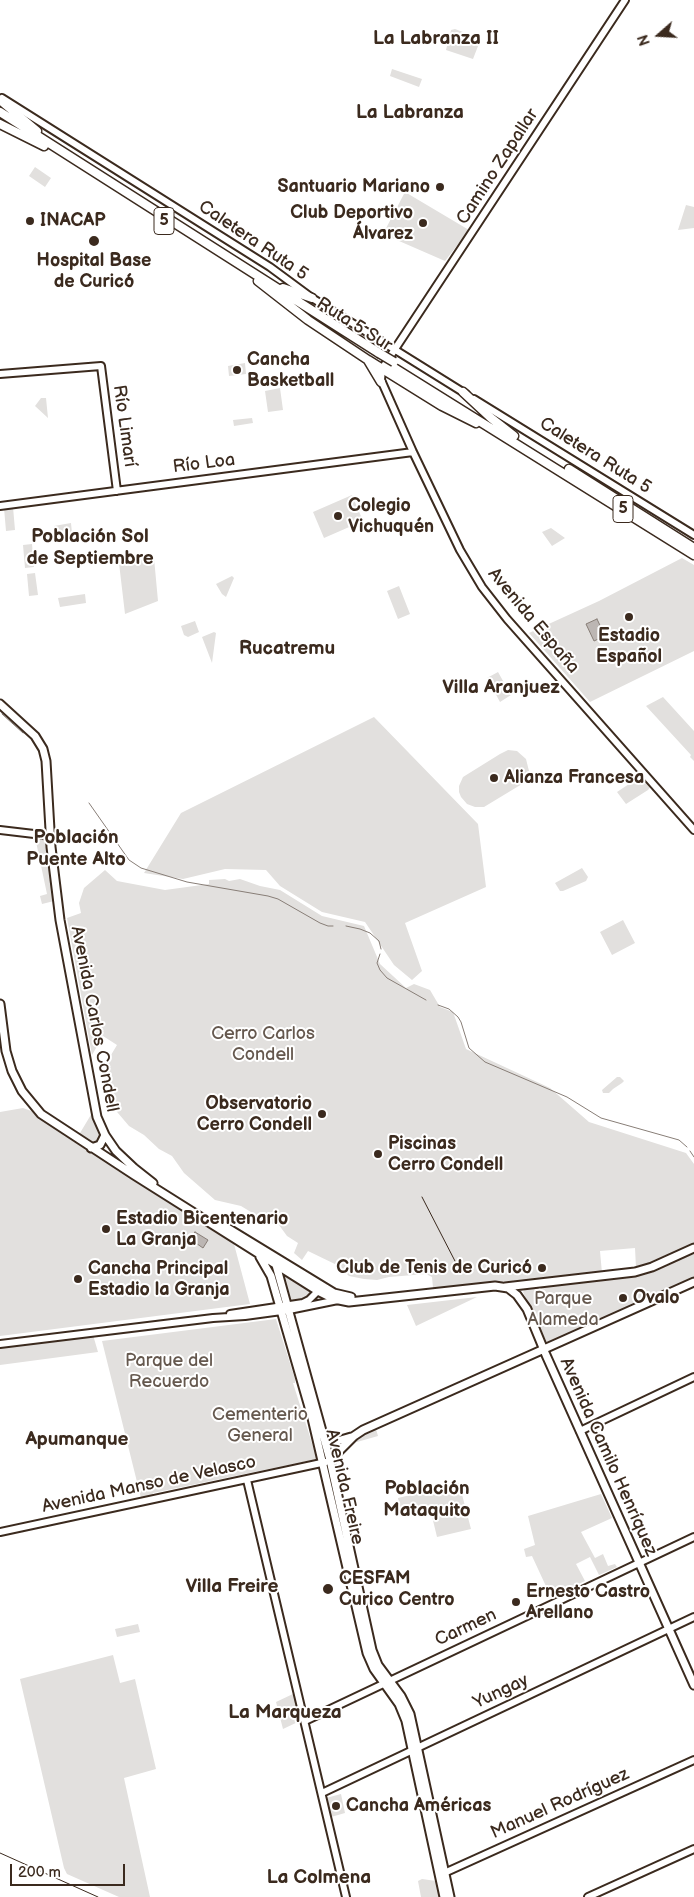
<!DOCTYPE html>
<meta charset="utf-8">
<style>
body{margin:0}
#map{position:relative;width:694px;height:1897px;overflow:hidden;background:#fff;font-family:"Balsamiq Sans",sans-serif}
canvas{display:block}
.north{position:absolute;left:634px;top:10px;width:50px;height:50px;-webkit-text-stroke:4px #fff;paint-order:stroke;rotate:251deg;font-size:14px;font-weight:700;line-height:20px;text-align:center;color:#3b2a1e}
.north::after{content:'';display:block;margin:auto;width:18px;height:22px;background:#3b2a1e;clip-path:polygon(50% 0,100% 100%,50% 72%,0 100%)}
.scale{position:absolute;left:10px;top:1864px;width:115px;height:22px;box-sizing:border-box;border:2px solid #3b2a1e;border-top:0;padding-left:6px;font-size:15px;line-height:18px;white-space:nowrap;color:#3b2a1e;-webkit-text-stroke:4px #fff;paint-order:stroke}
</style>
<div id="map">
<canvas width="694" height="1897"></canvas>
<div class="north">N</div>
<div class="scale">200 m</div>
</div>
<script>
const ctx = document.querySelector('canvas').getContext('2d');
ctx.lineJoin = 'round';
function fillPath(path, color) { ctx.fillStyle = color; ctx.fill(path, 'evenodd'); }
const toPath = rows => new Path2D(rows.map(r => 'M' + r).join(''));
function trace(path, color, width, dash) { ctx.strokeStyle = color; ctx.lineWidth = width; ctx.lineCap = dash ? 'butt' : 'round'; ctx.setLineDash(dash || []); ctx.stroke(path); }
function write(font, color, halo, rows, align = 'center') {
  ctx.font = font + ' "Balsamiq Sans",sans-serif'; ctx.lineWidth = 4; ctx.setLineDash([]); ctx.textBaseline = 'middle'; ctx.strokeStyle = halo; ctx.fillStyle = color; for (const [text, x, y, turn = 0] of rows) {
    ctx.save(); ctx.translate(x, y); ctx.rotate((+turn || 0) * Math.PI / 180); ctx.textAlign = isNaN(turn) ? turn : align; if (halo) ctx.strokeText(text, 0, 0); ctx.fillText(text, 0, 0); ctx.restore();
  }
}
const green = toPath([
 [455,29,479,38,480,41,473,59,446,50,451,30],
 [392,69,422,79,419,87,390,76],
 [35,167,51,178,45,187,29,176],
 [405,192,469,230,445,261,383,234],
 [686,205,694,207,694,228,678,230],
 [245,363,246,374,229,376,228,366],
 [280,388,283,410,268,412,265,391],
 [41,398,46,398,48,418,35,406],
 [252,418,253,423,234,426,233,420],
 [352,495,363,521,324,538,313,512],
 [13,507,15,530,6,531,4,508],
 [71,523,72,533,56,535,54,526],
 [551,528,565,538,552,546,542,532],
 [32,544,34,567,25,568,23,545],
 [154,558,158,601,125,614,119,563],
 [682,558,694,565,694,651,590,702,529,633,599,601],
 [35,573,38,595,29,596,27,574],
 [232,576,234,578,226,597,222,594,216,584],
 [399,586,410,614,398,619,387,591],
 [85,594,86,603,60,607,58,598],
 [195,621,199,632,188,637,184,635,181,626],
 [214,632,216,633,212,663,202,637],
 [498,672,511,695,500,702,487,678],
 [663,697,694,731,694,761,690,757,691,755,646,706],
 [374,717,478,824,486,887,405,923,422,971,412,980,394,965,365,922,322,912,280,886,266,870,225,869,183,879,144,873,181,813],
 [508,750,517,751,526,759,529,771,526,779,522,784,484,807,475,807,467,804,461,797,459,792,459,786,463,777,500,754],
 [641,776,651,786,648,790,626,804,617,792],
 [35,837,49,839,54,901,42,904,40,896,47,894],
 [582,868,588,877,586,881,563,891,560,891,555,883],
 [105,870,117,881,165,890,209,884,209,880,225,879,229,881,240,879,260,886,280,890,322,916,364,926,380,964,406,988,414,984,430,990,440,1007,453,1012,466,1049,550,1088,589,1122,686,1153,694,1164,694,1246,646,1267,636,1268,635,1248,600,1251,602,1273,433,1288,432,1277,426,1274,389,1277,377,1280,364,1279,349,1276,339,1266,308,1251,302,1260,294,1253,298,1243,287,1236,279,1225,269,1223,241,1206,215,1200,184,1173,172,1156,159,1149,144,1135,129,1126,112,1106,105,1065,117,1045,103,1036,92,1055,67,918,81,913,79,903,84,888],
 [623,920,635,943,612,955,600,932],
 [617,1077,620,1077,624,1081,622,1083,613,1089,609,1093,603,1093,602,1090],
 [23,1108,34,1112,53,1127,115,1168,234,1244,250,1304,0,1336,0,1112],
 [92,1113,100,1137,100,1142,95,1144,78,1133,80,1133],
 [694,1254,694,1280,548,1345,523,1292,527,1287,640,1275],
 [281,1272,310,1288,310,1296,292,1302,289,1301],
 [477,1297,416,1326,407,1305],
 [276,1319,295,1379,295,1383,293,1383,317,1459,153,1493,152,1496,141,1498,102,1341],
 [93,1335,98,1352,0,1365,0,1347],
 [376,1429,378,1436,357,1442,355,1437],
 [459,1483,471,1529,437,1537,430,1508,401,1515,398,1498],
 [601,1494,612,1518,581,1532,595,1558,603,1554,608,1566,615,1564,617,1567,599,1575,590,1557,576,1564,585,1581,551,1597,532,1556,526,1557,524,1549,535,1545,528,1516],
 [138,1624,140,1632,117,1637,115,1629],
 [113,1655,120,1683,135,1679,156,1769,124,1778,150,1897,119,1897,67,1874,64,1868,20,1679],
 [295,1693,302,1720,283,1729,276,1702],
 [341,1794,345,1813,331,1817,326,1798],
 [422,1879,436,1881,440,1897,421,1897,418,1881]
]);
const water = toPath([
 [597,619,605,636,594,641,586,624,597,619],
 [195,1232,208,1240,203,1248,190,1239,195,1232]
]);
const stream = toPath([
 [2,714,23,733],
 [89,803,129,860,141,868,187,882,268,896,278,899,320,923,328,926,333,926],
 [346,926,360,929,370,933,379,941,381,949],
 [380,954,377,963,380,970,387,978,426,1000],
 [438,1005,449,1009,458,1017,461,1022,469,1048,485,1062,567,1097,601,1118,679,1140,687,1147],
 [690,1151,694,1157]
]);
const secondary = toPath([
 [625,0,395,349,382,369,381,380,413,452,460,550,482,587,507,619,694,830],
 [2,98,270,267,312,298,466,394],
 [0,374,101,366,117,491],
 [474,399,694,535],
 [0,506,413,452],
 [0,830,51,836],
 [230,1314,303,1303,309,1300,318,1291],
 [0,1344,213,1318,245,1316,289,1310,338,1300],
 [580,1431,694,1377],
 [247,1480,346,1897],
 [0,1532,326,1462],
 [305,1721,694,1537],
 [322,1793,694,1617],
 [442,1874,694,1760],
 [588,1897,694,1849]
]);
const primary = toPath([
 [0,704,35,736,43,749,46,761,51,847,60,920,97,1117,105,1135,116,1151,134,1168,153,1183],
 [0,1004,6,1051,12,1071,22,1091,41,1114,134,1175,318,1291,334,1299,349,1302,495,1286,508,1288,517,1295,527,1309,546,1355,694,1685],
 [91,1148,100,1145,105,1135],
 [216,1221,334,1293,351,1297],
 [260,1257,271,1276,311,1414,367,1653,374,1669,399,1704,406,1721,444,1897],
 [276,1265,330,1460,372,1650,378,1665,401,1696,410,1714,450,1897],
 [505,1287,635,1272,652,1267,694,1248],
 [325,1442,334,1442,351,1437],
 [330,1460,354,1436,363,1430,694,1282]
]);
const highway = toPath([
 [0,100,37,131],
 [0,112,379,353],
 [0,124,44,146],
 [258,281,308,320,368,360,442,406,476,423],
 [283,288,312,298],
 [369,362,381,382],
 [391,366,694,555],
 [463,392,491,418,514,436],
 [569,469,694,548]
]);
const rail = toPath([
 [422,1197,456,1263],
 [0,1853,98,1897]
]);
const highwayBridge = toPath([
 [379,353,394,362]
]);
const markers = [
 [440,187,5,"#3b2a1e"],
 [30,221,5,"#3b2a1e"],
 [423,223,5,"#3b2a1e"],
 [94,241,6,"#3b2a1e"],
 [237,370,5,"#3b2a1e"],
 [338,516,5,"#3b2a1e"],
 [629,617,5,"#3b2a1e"],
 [494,778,5,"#3b2a1e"],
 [322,1114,5,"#3b2a1e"],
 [378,1154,5,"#3b2a1e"],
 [106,1229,5,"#3b2a1e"],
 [542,1268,5,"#3b2a1e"],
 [78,1279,5,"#3b2a1e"],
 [623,1298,5,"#3b2a1e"],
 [328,1589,6,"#3b2a1e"],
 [516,1602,5,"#3b2a1e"],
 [336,1806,5,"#3b2a1e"]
];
const shields = [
 [164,221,20],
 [623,509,20]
];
const shieldNames = [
 ["5",164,221],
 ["5",623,509]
];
const streetNames = [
 ["Camino Zapallar",498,167,-57],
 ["Caletera Ruta 5",253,241,34],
 ["Ruta 5 Sur",354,325,32],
 ["Río Limarí",124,426,82],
 ["Caletera Ruta 5",595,456,32],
 ["Río Loa",204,464,-7],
 ["Avenida España",533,621,50],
 ["Avenida Carlos Condell",94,1019,79],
 ["Avenida Camilo Henríquez",608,1457,66],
 ["Avenida Manso de Velasco",149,1485,-12],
 ["Avenida Freire",344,1487,77],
 ["Carmen",466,1628,-25],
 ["Yungay",501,1692,-25],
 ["Manuel Rodríguez",560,1804,-24]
];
const poiNames = [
 ["Santuario Mariano",430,187,"right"],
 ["Club Deportivo",413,213,"right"],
 ["Álvarez",413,234,"right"],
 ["INACAP",40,221],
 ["Hospital Base",94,261,"center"],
 ["de Curicó",94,282,"center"],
 ["Cancha",247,360],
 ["Basketball",247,381],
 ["Colegio",348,506],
 ["Vichuquén",348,527],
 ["Estadio",629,636,"center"],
 ["Español",629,657,"center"],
 ["Alianza Francesa",504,778],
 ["Observatorio",312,1104,"right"],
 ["Cerro Condell",312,1125,"right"],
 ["Piscinas",388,1144],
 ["Cerro Condell",388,1165],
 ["Estadio Bicentenario",116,1219],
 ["La Granja",116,1240],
 ["Club de Tenis de Curicó",532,1268,"right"],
 ["Cancha Principal",88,1269],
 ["Estadio la Granja",88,1290],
 ["Ovalo",633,1298],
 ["CESFAM",339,1579],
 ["Curico Centro",339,1600],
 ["Ernesto Castro",526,1592],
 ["Arellano",526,1613],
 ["Cancha Américas",346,1806]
];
const parkNames = [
 ["Cerro Carlos",263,1034],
 ["Condell",263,1055],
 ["Parque",563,1299],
 ["Alameda",563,1320],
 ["Parque del",169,1361],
 ["Recuerdo",169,1382],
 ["Cementerio",260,1415],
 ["General",260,1436]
];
const neighbourhoodNames = [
 ["La Labranza II",436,39],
 ["La Labranza",410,113],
 ["Población Sol",90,537],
 ["de Septiembre",90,559],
 ["Rucatremu",287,649],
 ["Villa Aranjuez",501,688],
 ["Población",76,838],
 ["Puente Alto",76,860],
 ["Apumanque",77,1440],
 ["Población",427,1489],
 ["Mataquito",427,1511],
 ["Villa Freire",232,1587],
 ["La Marqueza",285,1713],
 ["La Colmena",319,1878]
];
fillPath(green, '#e2e0de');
fillPath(water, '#bcb6b3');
trace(water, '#887e77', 1);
trace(stream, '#887e77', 1);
trace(secondary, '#3b2a1e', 10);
trace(primary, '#3b2a1e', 11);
trace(highway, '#3b2a1e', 11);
trace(secondary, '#fff', 6);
trace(primary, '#fff', 7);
trace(highway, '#fff', 8);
trace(rail, '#3b2a1e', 1);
trace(highwayBridge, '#3b2a1e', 11, []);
trace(highwayBridge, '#fff', 8);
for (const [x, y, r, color] of markers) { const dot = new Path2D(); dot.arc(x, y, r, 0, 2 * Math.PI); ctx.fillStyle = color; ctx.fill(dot); trace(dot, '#fff', 2); }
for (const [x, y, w] of shields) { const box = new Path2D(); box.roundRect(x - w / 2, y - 13.5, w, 27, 4); ctx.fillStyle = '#fff'; ctx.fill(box); trace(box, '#3b2a1e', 1); }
write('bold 16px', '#3b2a1e', null, shieldNames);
write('18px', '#3b2a1e', '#fff', streetNames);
write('bold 18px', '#3b2a1e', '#fff', poiNames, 'left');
write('18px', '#65584e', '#fff', parkNames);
write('bold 19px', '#3b2a1e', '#fff', neighbourhoodNames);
</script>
